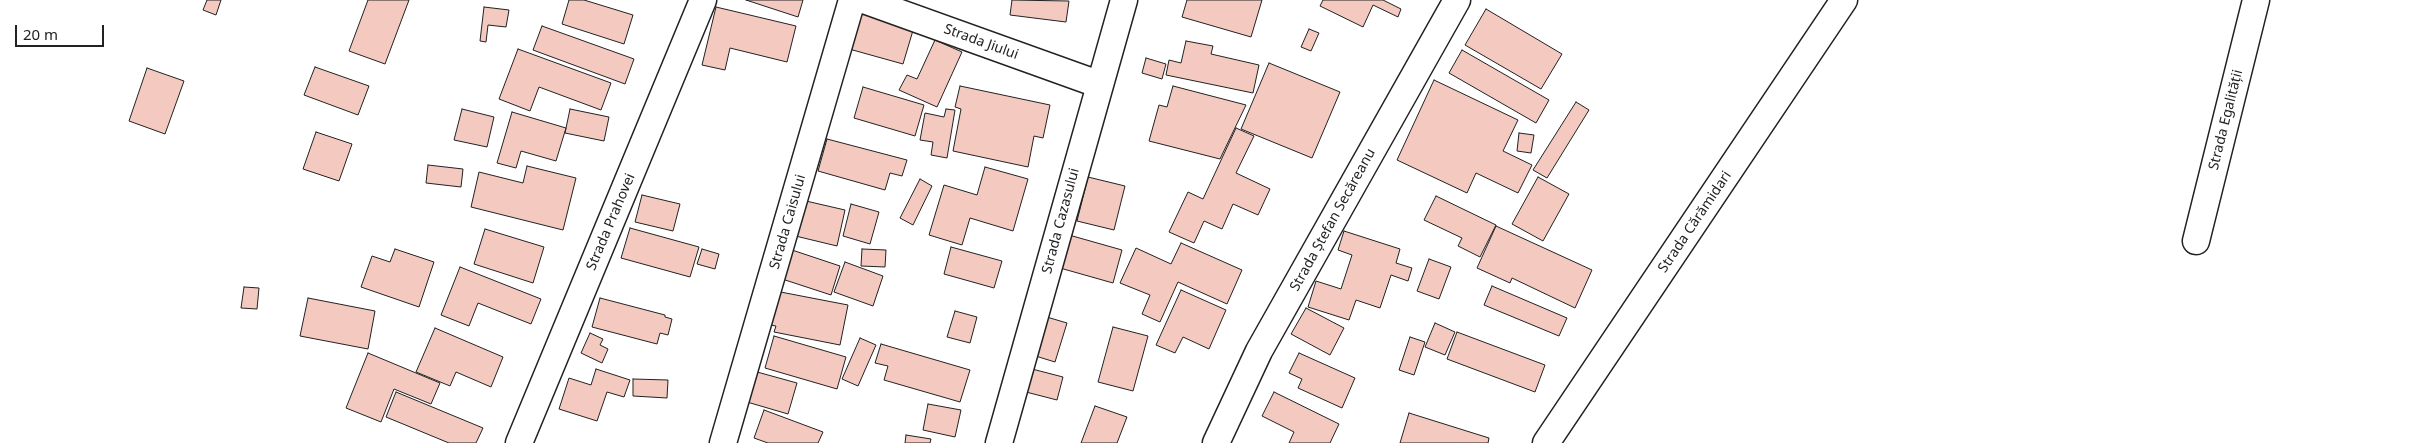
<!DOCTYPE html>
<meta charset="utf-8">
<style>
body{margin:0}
#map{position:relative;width:2409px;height:443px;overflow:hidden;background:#fff;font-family:"Noto Sans",sans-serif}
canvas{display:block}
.scale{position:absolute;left:15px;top:25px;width:89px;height:22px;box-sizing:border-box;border:2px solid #222;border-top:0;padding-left:6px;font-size:15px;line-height:18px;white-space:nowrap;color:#222;-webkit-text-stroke:4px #fff;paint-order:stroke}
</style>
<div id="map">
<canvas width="2409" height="443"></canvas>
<div class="scale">20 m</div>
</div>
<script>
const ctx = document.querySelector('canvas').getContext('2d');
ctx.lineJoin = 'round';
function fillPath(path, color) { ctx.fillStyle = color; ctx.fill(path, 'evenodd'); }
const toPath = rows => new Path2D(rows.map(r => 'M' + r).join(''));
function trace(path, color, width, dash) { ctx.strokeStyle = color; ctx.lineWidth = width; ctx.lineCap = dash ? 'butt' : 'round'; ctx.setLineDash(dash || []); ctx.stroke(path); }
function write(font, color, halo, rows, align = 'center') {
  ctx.font = font + ' "Noto Sans",sans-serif'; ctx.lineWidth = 4; ctx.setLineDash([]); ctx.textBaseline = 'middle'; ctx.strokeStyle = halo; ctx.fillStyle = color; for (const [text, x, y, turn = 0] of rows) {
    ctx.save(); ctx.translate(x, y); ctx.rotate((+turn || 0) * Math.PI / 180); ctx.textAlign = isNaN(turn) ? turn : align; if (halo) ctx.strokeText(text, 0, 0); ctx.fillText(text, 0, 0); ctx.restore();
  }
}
const building = toPath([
 [207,0,221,0,216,15,203,10,207,0],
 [368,0,409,0,385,64,349,51,368,0],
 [569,0,584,0,633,15,624,44,562,24,569,0],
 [746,0,803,0,798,17,746,0],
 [1012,0,1069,1,1066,22,1010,15,1012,0],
 [1187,0,1262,0,1251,37,1182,17,1187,0],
 [1323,0,1383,0,1401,9,1398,17,1373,5,1363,27,1320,6,1323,0],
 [484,7,509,10,506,27,488,25,486,42,480,41,484,7],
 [716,7,796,26,787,62,730,48,725,70,702,65,716,7],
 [854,9,914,27,903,64,842,47,854,9],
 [1486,9,1562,54,1541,89,1465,45,1486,9],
 [542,26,634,59,625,84,533,50,542,26],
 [1309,29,1319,33,1311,51,1301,47,1309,29],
 [935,40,962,52,937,107,899,90,907,75,917,79,935,40],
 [1186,41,1213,46,1211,54,1259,65,1253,93,1166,75,1169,60,1181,63,1186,41],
 [518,49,611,83,601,110,539,87,530,111,499,99,518,49],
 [1462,50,1549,100,1536,123,1449,73,1462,50],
 [1146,58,1166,64,1162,79,1142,73,1146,58],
 [1269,63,1340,92,1312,158,1241,129,1269,63],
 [315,67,369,86,358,115,304,95,315,67],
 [147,68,184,81,165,134,129,121,147,68],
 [1434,80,1518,120,1503,151,1532,165,1518,193,1476,173,1467,193,1397,160,1434,80],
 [960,86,1050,105,1043,138,1034,136,1028,167,953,151,961,109,955,107,960,86],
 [1173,86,1246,105,1220,159,1149,141,1159,105,1167,107,1173,86],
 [863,87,924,105,915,136,854,118,863,87],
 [1576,102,1589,110,1547,178,1533,170,1576,102],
 [462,109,494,117,487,147,454,140,462,109],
 [570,109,609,117,604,141,565,133,570,109],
 [946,109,955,110,947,158,931,155,933,142,920,140,925,113,944,117,946,109],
 [512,112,566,128,556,161,521,151,516,168,497,163,512,112],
 [1236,128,1254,136,1236,173,1270,189,1258,215,1233,204,1222,229,1204,221,1194,243,1169,232,1188,192,1203,199,1236,128],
 [316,132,352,144,339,181,303,169,316,132],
 [1519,133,1534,135,1531,153,1517,151,1519,133],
 [827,139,907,160,902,176,890,173,885,190,818,171,827,139],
 [428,165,463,169,461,187,426,183,428,165],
 [527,166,576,178,563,230,471,207,479,172,523,183,527,166],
 [985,167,1028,179,1013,231,970,218,962,245,929,235,944,185,977,195,985,167],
 [1088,177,1125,186,1114,230,1077,221,1088,177],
 [1538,177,1569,194,1543,241,1512,224,1538,177],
 [920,179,932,186,913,225,900,218,920,179],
 [642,195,680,204,673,231,635,222,642,195],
 [1436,196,1496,225,1480,257,1458,246,1462,238,1424,220,1436,196],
 [806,201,845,210,837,246,783,233,806,201],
 [851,204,879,212,870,244,843,236,851,204],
 [1496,226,1592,270,1575,308,1512,278,1510,283,1477,268,1496,226],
 [630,228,699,247,690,277,621,258,630,228],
 [485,229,544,247,533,283,474,264,485,229],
 [1344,231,1400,249,1396,263,1412,268,1408,281,1391,275,1380,308,1356,300,1349,320,1308,307,1316,281,1341,289,1352,255,1338,250,1344,231],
 [1069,235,1122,250,1113,283,1060,268,1069,235],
 [1181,243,1242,270,1227,304,1178,282,1160,322,1142,314,1150,295,1120,283,1136,248,1171,264,1181,243],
 [783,247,840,266,831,295,773,276,783,247],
 [951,247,1002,261,994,288,944,274,951,247],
 [395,249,434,262,419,307,361,287,372,256,390,262,395,249],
 [702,249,719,254,715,269,697,264,702,249],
 [862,249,886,250,885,267,861,266,862,249],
 [1429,259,1451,267,1439,299,1417,291,1429,259],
 [845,262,883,276,873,306,834,292,845,262],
 [460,267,541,299,531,324,478,303,469,326,441,315,460,267],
 [1492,286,1567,318,1559,336,1484,305,1492,286],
 [244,287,259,288,257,309,241,308,244,287],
 [765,289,848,305,840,345,774,332,776,326,758,323,765,289],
 [1181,290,1226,310,1209,349,1183,337,1175,353,1156,345,1181,290],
 [308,298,375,311,368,349,300,336,308,298],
 [600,298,665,315,665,317,672,319,668,335,660,333,657,344,592,327,600,298],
 [1306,308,1344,328,1330,355,1291,334,1306,308],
 [955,311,977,317,970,343,947,337,955,311],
 [1040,315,1067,323,1055,362,1029,354,1040,315],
 [1435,323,1455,332,1445,355,1425,347,1435,323],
 [1113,327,1148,336,1133,391,1098,382,1113,327],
 [435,328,503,357,491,387,456,372,450,386,416,372,435,328],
 [1457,332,1545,365,1535,392,1447,359,1457,332],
 [590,333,603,339,600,345,608,349,602,363,581,353,590,333],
 [774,336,846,357,837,389,765,368,774,336],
 [1410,337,1425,342,1414,375,1399,370,1410,337],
 [860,338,876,345,858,386,842,379,860,338],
 [881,344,970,370,960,402,884,380,888,366,875,363,881,344],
 [368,353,440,383,431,404,394,389,381,422,346,408,368,353],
 [1299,353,1355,378,1342,408,1298,388,1302,379,1289,373,1299,353],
 [739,367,797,383,788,414,730,397,739,367],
 [596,369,630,380,624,397,607,392,597,421,559,409,569,378,591,385,596,369],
 [1032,369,1063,377,1057,400,1026,392,1032,369],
 [633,379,668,380,667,398,633,396,633,379],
 [396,392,483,428,476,443,449,443,386,417,396,392],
 [1274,392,1339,424,1330,443,1289,443,1294,432,1262,416,1274,392],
 [928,404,961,410,955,437,923,430,928,404],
 [1095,406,1127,417,1117,443,1081,443,1095,406],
 [764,410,823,432,818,443,768,443,754,438,764,410],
 [1409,413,1489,438,1488,443,1400,443,1409,413],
 [906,435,931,439,930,443,905,443,906,435]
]);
const minor = toPath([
 [864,0,1098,84],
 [2196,241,2256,0],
 [519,443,703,0],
 [723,443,852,0],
 [999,443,1124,0],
 [1216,443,1259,351,1457,0],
 [1546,443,1844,0]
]);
const streetNames = [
 ["Strada Jiului",981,42,20],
 ["Strada Egalității",2226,120,-76],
 ["Strada Ștefan Secăreanu",1333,220,-61],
 ["Strada Cazasului",1061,221,-75],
 ["Strada Prahovei",611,222,-67],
 ["Strada Caisului",788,222,-74],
 ["Strada Cărămidari",1695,222,-56]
];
fillPath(building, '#f3c9c0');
trace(building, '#222', 1);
trace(minor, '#222', 29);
trace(minor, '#fff', 26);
write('14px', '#222', '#fff', streetNames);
</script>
